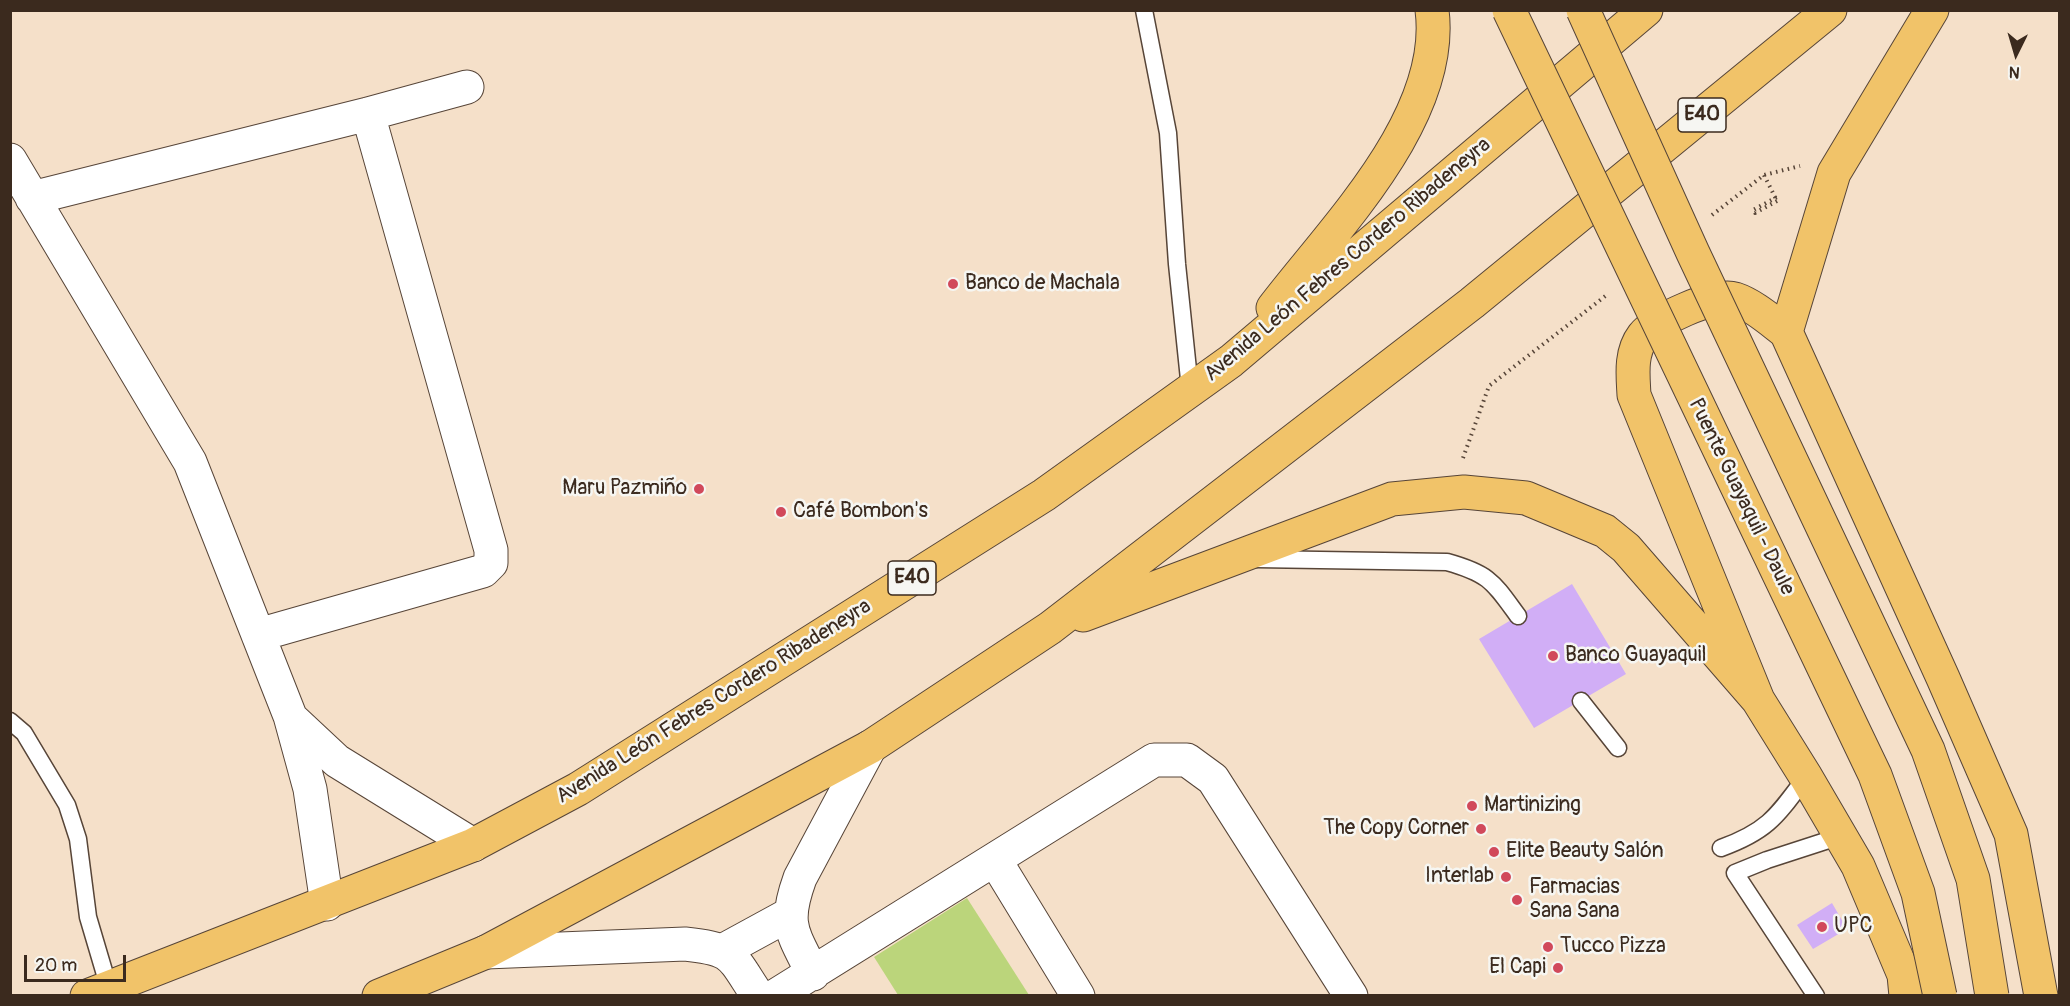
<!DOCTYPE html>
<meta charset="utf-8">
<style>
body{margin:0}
#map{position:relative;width:2070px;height:1006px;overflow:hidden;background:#f5e0c9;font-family:Pangolin,sans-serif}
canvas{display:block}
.frame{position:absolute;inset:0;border:12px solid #3b2a1e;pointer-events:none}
.north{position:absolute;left:1986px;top:24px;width:60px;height:60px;-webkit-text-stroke:4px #f6f6f2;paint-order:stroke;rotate:185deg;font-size:16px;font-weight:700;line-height:24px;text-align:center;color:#3b2a1e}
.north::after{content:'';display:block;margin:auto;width:21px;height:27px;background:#3b2a1e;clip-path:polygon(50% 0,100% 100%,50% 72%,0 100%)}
.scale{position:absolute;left:24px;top:955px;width:102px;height:27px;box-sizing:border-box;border:3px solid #3b2a1e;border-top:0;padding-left:8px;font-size:18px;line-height:21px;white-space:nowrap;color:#3b2a1e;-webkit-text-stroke:4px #f6f6f2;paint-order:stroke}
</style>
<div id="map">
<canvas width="2070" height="1006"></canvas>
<div class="frame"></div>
<div class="north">N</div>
<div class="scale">20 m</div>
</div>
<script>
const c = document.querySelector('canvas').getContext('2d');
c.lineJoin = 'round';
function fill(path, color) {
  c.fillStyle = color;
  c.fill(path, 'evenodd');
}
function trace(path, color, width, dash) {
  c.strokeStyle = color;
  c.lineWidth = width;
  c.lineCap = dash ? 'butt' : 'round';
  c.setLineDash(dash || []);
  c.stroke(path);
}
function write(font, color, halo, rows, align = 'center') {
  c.font = font + ' Pangolin,sans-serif';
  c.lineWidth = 5;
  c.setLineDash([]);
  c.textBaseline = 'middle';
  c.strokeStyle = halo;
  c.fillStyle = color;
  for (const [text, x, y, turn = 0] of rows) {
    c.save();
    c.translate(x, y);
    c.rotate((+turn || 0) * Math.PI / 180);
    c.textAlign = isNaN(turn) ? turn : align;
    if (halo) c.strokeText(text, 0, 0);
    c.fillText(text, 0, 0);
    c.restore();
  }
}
const green = new Path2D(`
 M967 898 1029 995H898L874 957Z`);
const building = new Path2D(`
 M1572 584 1626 674 1534 728 1479 639Z
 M1832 903 1847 929 1813 949 1797 925Z`);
const path = new Path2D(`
 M1764 175 1777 201
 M1712 215 1764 175 1800 166
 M1463 458 1489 386 1608 294`);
const lane = new Path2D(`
 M1144 10 1168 133 1177 264 1190 389
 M1256 559 1447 562C1490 574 1493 582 1518 616
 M1581 701 1618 748
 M10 721 24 733 67 805 78 839 88 917 109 988
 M1721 848C1768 831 1777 816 1806 777
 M1816 996 1735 873 1767 860 1841 836`);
const street = new Path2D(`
 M10 160 190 462 290 716 310 789 327 904
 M32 198 368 114 467 87
 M258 635 483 571 491 563V550L368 114
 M291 718 337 761 473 845
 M995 860 1078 996
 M724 950 790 914
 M486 952 685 944C735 949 731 956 758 996
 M813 974C792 931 783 925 800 878L870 747
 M775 996 1154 760H1187L1213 779 1351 996`);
const highway = new Path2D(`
 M1273 308C1333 229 1446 118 1432 10
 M1786 332 1834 173 1932 10
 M1083 615 1392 499 1464 492 1526 498 1605 531 1626 548 1758 700 1806 777 1858 866 1904 975 1906 996
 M1758 700 1634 395C1633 376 1630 353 1643 336 1655 320 1714 293 1735 299 1753 305 1770 320 1786 332L1943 678 2011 834 2041 996
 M87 996 473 845 578 789 1044 495 1231 361 1646 10
 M379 996 486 952 870 747 1050 628 1472 303 1830 10`);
const pathBridge = new Path2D(`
 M1777 201 1755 213 1753 210 1779 196`);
const primaryBridge = new Path2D(`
 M1509 10 1875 775 1918 893 1940 996
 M1583 10 1693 253 1928 750 1973 879 1992 996`);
const markers = [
 [953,284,6,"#d1495b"],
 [699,489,6,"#d1495b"],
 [781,512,6,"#d1495b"],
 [1553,656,6,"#d1495b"],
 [1472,806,6,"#d1495b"],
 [1481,829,6,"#d1495b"],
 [1494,852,6,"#d1495b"],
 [1506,877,6,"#d1495b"],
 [1517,900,6,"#d1495b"],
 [1822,927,6,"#d1495b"],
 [1548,947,6,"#d1495b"],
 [1558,968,6,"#d1495b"]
];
const shields = [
 [1702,115,48],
 [912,578,48]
];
const shieldNames = [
 ["E40",1702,115],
 ["E40",912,578]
];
const streetNames = [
 ["Avenida León Febres Cordero Ribadeneyra",1348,260,-40],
 ["Puente Guayaquil - Daule",1741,497,64],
 ["Avenida León Febres Cordero Ribadeneyra",714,702,-32]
];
const poiNames = [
 ["Banco de Machala",965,284],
 ["Maru Pazmiño",687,489,"right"],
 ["Café Bombon's",793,512],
 ["Banco Guayaquil",1565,656],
 ["Martinizing",1484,806],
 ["The Copy Corner",1469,829,"right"],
 ["Elite Beauty Salón",1506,852],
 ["Interlab",1494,877,"right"],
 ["Farmacias",1529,888],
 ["Sana Sana",1529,912],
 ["UPC",1834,927],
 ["Tucco Pizza",1560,947],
 ["El Capi",1546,968,"right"]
];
fill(green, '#bbd57b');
fill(building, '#d1aef6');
trace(lane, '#574538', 19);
trace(street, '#574538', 35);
trace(highway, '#574538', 35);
trace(path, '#574538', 4, [1.5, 4.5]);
trace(lane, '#fff', 16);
trace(street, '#fff', 33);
trace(highway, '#f1c369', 33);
trace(primaryBridge, '#574538', 35, []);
trace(pathBridge, '#574538', 4, [1.5, 4.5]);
trace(primaryBridge, '#f1c369', 33);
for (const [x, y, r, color] of markers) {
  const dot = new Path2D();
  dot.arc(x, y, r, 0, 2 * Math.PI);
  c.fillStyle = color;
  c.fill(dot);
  trace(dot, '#f6f6f2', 2);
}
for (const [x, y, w] of shields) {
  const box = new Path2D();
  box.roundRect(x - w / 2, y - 17, w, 34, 4.5);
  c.fillStyle = '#f6f6f2';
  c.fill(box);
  trace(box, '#3b2a1e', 1.5);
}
write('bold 20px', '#3b2a1e', null, shieldNames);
write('21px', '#3b2a1e', '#f6f6f2', streetNames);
write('21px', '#3b2a1e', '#f6f6f2', poiNames, 'left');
</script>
